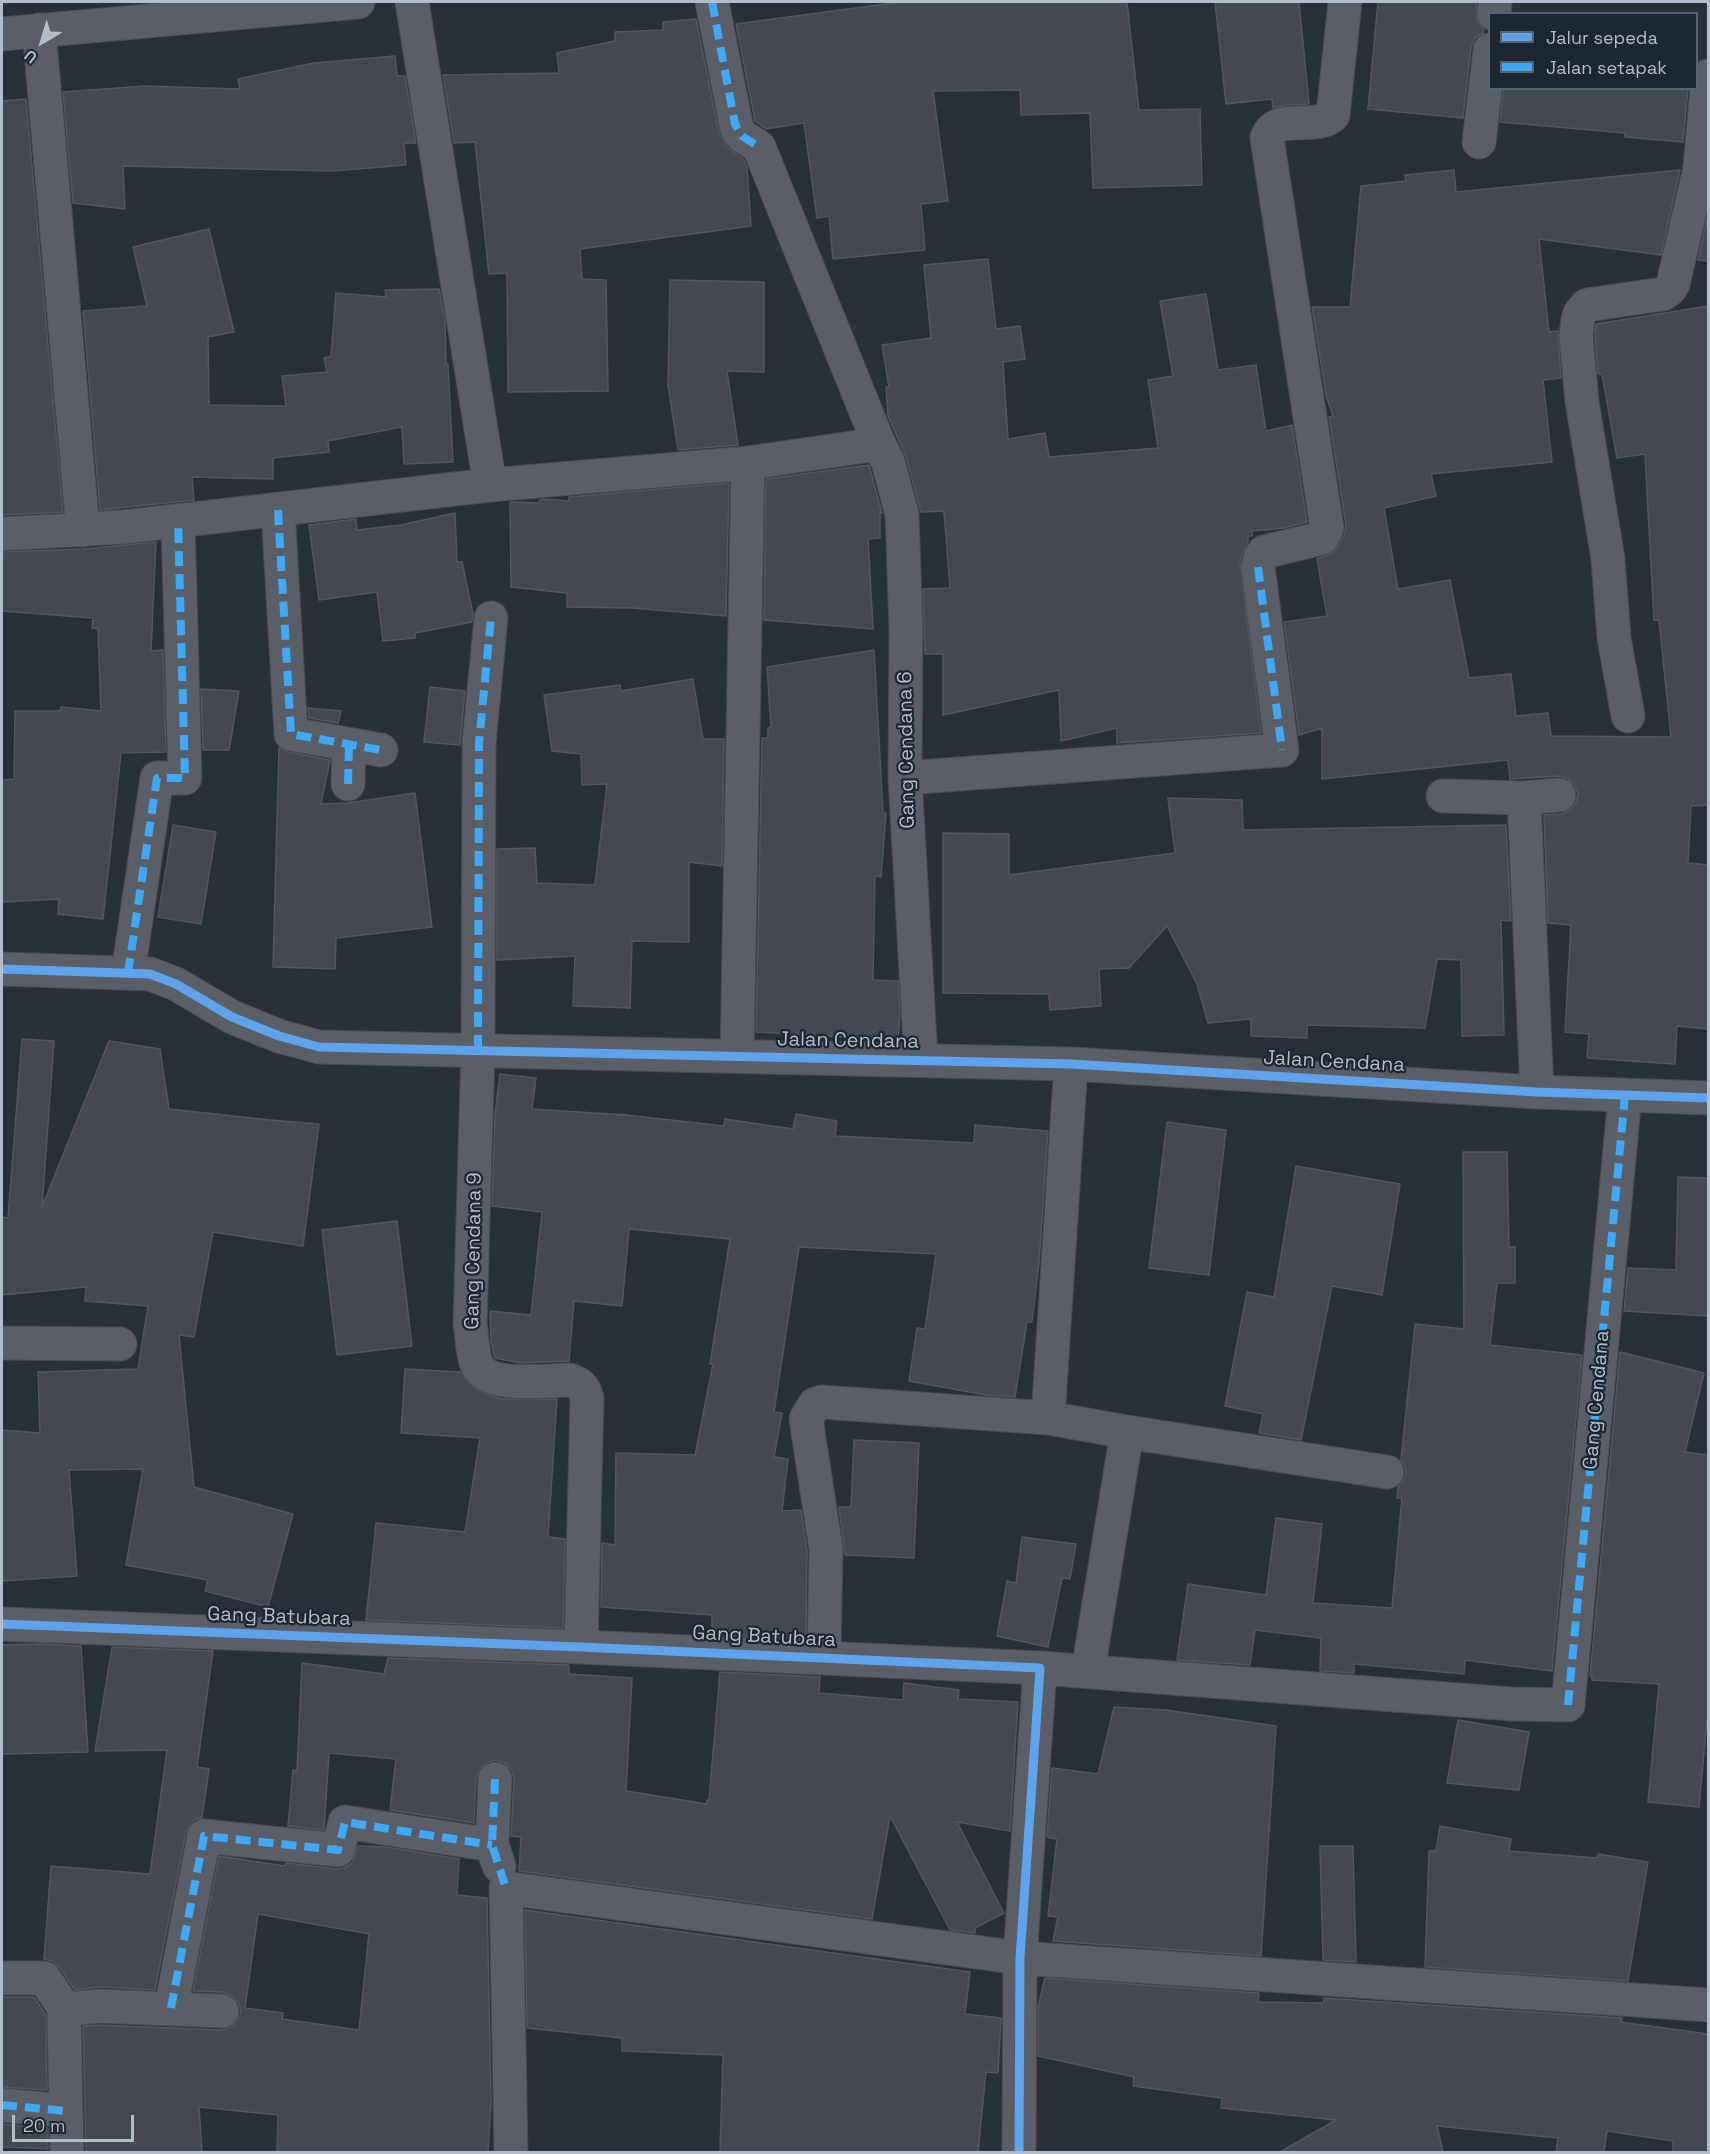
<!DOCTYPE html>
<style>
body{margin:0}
#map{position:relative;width:1710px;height:2154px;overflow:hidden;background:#2a3038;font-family:"Space Grotesk",sans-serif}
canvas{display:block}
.frame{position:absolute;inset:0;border:3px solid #b4bcc9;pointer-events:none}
.legend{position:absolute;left:1488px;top:12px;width:210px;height:78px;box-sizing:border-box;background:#1d2633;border:2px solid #59626f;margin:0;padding:8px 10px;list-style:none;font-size:18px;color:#b4bcc9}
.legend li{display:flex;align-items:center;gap:12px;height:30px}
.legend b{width:30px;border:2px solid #59626f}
.north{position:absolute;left:12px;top:12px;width:60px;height:60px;-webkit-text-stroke:4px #1d2633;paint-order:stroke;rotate:218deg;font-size:16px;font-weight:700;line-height:24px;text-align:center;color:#b4bcc9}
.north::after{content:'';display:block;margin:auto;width:21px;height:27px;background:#b4bcc9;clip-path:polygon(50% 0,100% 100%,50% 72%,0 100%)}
.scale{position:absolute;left:12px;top:2115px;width:122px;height:27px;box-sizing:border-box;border:3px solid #b4bcc9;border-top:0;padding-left:8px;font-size:18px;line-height:21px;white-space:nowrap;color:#b4bcc9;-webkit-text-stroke:4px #1d2633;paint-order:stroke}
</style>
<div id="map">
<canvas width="1710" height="2154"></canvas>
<div class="frame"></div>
<ul class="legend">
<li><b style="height:8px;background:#60a3ed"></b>Jalur sepeda</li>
<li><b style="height:8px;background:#3fa9f5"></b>Jalan setapak</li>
</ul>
<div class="north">U</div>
<div class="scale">20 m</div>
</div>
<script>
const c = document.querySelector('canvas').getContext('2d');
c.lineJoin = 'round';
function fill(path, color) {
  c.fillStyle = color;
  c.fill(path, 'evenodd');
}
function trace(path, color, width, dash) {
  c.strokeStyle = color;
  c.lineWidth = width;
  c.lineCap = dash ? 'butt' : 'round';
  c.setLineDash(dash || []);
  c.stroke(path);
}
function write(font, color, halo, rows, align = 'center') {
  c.font = font + ' "Space Grotesk",sans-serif';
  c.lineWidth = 4.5;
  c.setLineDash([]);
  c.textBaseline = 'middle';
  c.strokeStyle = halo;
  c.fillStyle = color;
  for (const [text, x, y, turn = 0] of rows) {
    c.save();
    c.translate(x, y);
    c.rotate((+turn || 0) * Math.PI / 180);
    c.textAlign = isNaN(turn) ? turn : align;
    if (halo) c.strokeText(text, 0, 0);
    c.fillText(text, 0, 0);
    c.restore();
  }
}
const building = new Path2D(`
 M900 2H1127L1139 110 1200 109 1202 185 1093 188 1090 113 1021 115 1020 90 933 91 948 201 921 204 925 250 833 259 829 216 817 218 804 123 766 129 755 121 736 24Z
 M1215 2H1299L1309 104 1286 105 1273 108 1272 99 1226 104Z
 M1378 2H1476L1477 21 1484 30 1483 33 1475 38 1471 48 1463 118 1368 109Z
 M696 19 719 133 727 147 744 160 747 167 751 226 580 249 582 279 606 280 608 391 508 392 507 273 489 274 475 142 454 143 443 75 559 73 557 53 615 41V32L663 30V22Z
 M395 56 397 76H405L416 143H404L406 165 332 171 123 166 125 209 73 203 63 92 145 86 240 89 238 79 314 63Z
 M1504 88H1688L1683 142 1625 137V133L1500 122Z
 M26 99 63 512 2 515V101Z
 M1454 170 1456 192 1680 170 1661 255 1539 239 1549 332 1558 331 1561 378 1543 380 1552 462 1431 474 1436 496 1384 508 1398 589 1450 580 1469 678 1511 674 1516 716 1548 713 1551 736 1671 737 1659 620H1654L1645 454 1617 458 1602 374H1598L1595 335 1596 324 1708 306V805L1691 806 1688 863 1708 865V1029L1677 1026 1675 1064 1587 1058 1589 1034 1565 1032 1571 925 1548 923 1544 815 1561 814 1570 810 1576 802 1578 794 1574 784 1567 778 1558 776 1510 779 1508 760 1322 779V728L1299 735 1284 622 1327 616 1317 559 1334 552 1344 536 1346 526 1329 417 1333 416 1326 395 1312 307H1350L1361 186 1406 181 1405 175Z
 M1708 214V261L1698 260Z
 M209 229 234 332 208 337 209 405 286 406 282 376 327 372 324 358 331 356 336 293 386 297 385 290 439 289 445 321 446 364H448L453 462 404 464 402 427 328 441 329 452 273 458V479L192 477 194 500 100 510 83 311 147 306 133 247Z
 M988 259 996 329 1020 326 1025 359 1003 362 1008 439 1045 433 1049 457 1158 448 1148 380 1173 376 1160 301 1206 294 1218 370 1256 365 1266 431 1292 425 1307 522 1284 528 1252 531V536H1248V542L1242 554 1240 563 1261 733 1117 743V728L1061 741 1059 690 943 715V654H925L923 589 950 588 944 511 921 512 906 457 888 416 886 387H889L882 345 931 338 924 265Z
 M670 280 764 282V372L727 371 738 445 678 450 668 385Z
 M869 465 882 513H880V538L868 539 873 629 764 620 766 479Z
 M729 483 726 616 633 608 567 607V593L511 587 510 502 539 503 540 500 542 499 569 501V497Z
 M455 513 457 562H462L473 614 472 622 415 633V638L383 641 377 592 319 600 309 525 356 519 357 530 401 525Z
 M156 542 151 651 163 650 166 752 121 753 103 919 58 914 59 899 2 902V780L14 779 15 711H60L61 707 101 711 98 629 92 628 93 618 2 611V552L84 549Z
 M874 650 883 813H886L881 877 875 876 873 980 898 981 900 1012 898 1040 756 1032 762 738H768V728L771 727 767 667Z
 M693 679 703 739H724L722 866 689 862V942L632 941 630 1008 573 1006 575 956 497 960V849L535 848 537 883 595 885 607 784 582 785 581 754 552 751 544 695 620 685 621 691Z
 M430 687 465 691 460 745 424 742Z
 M201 689 239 691 229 750H203Z
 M308 708 341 711 338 723 309 718Z
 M279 748 288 752 330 760 321 804 348 803 415 793 432 927 336 938 335 969 273 967Z
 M1168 798 1242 800 1243 830 1506 825 1511 921 1501 920 1504 1035 1462 1036 1461 960 1437 959 1425 1028 1307 1025V1038L1251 1036V1019L1208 1023 1197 984 1167 926 1129 968 1099 969 1101 1006 1050 1010 1049 994 943 993V833L1009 834V875L1175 853Z
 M173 825 216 832 201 924 158 917Z
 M22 1039 54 1041 42 1207 109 1041 160 1049 169 1109 270 1120 319 1124 303 1246 213 1232 194 1337 179 1335 194 1487 293 1514 268 1607 205 1591 208 1580 126 1565 143 1469 69 1470 77 1576 2 1581V1430L40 1433 38 1372 138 1369 148 1306 85 1301 86 1287 2 1295V1217L8 1218Z
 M500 1074 536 1078 532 1109 626 1115 724 1126 725 1119 793 1129 796 1114 837 1121 835 1136 974 1143 975 1125 1048 1131 1039 1262 1032 1322H1027L1015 1397 986 1395 909 1381 917 1328 925 1329 936 1254 799 1247 774 1412 782 1413 774 1457 788 1459 782 1511 801 1510 807 1550 806 1639 712 1634V1615L601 1607 602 1543 615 1545 616 1453 695 1455 713 1364H710L730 1239 629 1229 622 1306 574 1301 569 1361 520 1363 495 1358 491 1342 490 1311 531 1315 542 1212 492 1206 495 1114Z
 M1167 1122 1226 1130 1209 1275 1149 1268Z
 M1463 1152H1507L1509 1247H1515V1283H1497L1490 1345 1582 1355 1552 1671 1465 1660 1464 1674 1354 1664V1673L1320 1671 1321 1638 1255 1630 1250 1665 1177 1660 1188 1584 1266 1595 1276 1518 1322 1524 1313 1603 1392 1608 1402 1498H1397L1398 1487 1402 1483 1406 1474 1405 1466 1401 1460 1415 1324 1464 1329Z
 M1296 1166 1400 1184 1382 1295 1332 1286 1301 1440 1259 1433 1263 1414 1225 1406 1247 1292 1274 1297Z
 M1678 1177 1708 1178V1316L1624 1311 1628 1268 1676 1270Z
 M397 1221 412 1346 337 1355 322 1230Z
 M1620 1352 1704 1373 1685 1452 1708 1455V1709L1699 1807 1648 1802 1659 1684 1592 1680V1676H1590Z
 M405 1369 460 1372 475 1389 501 1399H557L548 1537 565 1539 563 1628 366 1620 376 1523 465 1532 480 1438 401 1433Z
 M854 1440 919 1443 914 1558 845 1555 839 1507H851Z
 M1022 1537 1076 1544 1070 1579 1062 1578 1048 1647 997 1636 1007 1581 1016 1583Z
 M41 1644 81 1646 88 1752 2 1754V1645Z
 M112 1647 213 1651 197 1767 209 1769 202 1818 196 1819 190 1824 186 1832 155 1990 100 1987 75 1990 59 1967 52 1961 44 1959 51 1866 150 1874 167 1750 95 1751Z
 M388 1658 569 1665V1674L632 1678 626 1791 707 1804V1800H709L720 1672 820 1677 819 1693 903 1700 904 1683 959 1690 958 1699 1018 1702 1010 1831 957 1822 1004 1913 975 1928V1933L950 1930 890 1816 872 1919 519 1871 521 1837 511 1836 514 1779 512 1771 506 1764 496 1760 487 1762 479 1769 476 1778 474 1823 390 1810 396 1759 329 1753 324 1830 288 1826 293 1770 297 1771 302 1663 384 1674Z
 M1114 1707 1166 1710 1276 1726 1261 1956 1053 1941 1058 1917 1048 1916 1057 1839 1047 1837 1052 1768 1098 1774Z
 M1458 1720 1529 1732 1519 1790 1447 1783Z
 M1440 1826 1511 1839 1509 1851 1597 1858 1598 1854 1648 1862 1628 1981 1425 1967 1429 1851H1436Z
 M358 1846 386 1847 459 1859 457 1895 487 1898 491 2100 488 2152H277L278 2115 199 2107 202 2152H86L83 2026 100 2025 221 2030 231 2027 238 2020 241 2012 239 2003 232 1996 223 1992 193 1991 219 1856 285 1866 286 1863 337 1869 344 1868 352 1863ZM258 1914 369 1934 359 2030 282 2019 283 2013 245 2008Z
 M1320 1846H1353L1356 1962 1323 1960Z
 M525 1910 970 1972 965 2014 1001 2018 998 2073 986 2072 978 2152H720L723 2055 622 2051V2038L527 2028Z
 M1045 1978 1259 1993 1258 2002 1324 2003V1998L1622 2018 1621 2022 1708 2034V2152H1673V2141L1607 2131 1604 2152H1556L1558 2138 1437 2126 1443 2152H1280L1336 2120 1221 2108 1222 2098 1133 2086 1134 2077 1038 2056V2007Z
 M2 1997H34L46 2015 47 2090 2 2087Z
 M2 2124 48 2128V2149L2 2147Z`);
const minor = new Path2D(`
 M412 2 490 485
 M712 2 737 129 742 136 759 147 879 444 888 462 902 514 906 630 905 778 921 1060
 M1494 14 1495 2
 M39 30 83 530
 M2 34 358 2
 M1479 142 1490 50
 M278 510 291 734 381 750
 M2 534 123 527 490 485 748 463 879 444
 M491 618 479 743 478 1050 470 1323C472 1336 472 1353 477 1365 488 1389 547 1380 569 1380 580 1383 584 1387 587 1398L581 1647
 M1628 716 1614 638 1608 559 1582 402 1576 335 1578 319 1580 313 1587 305 1663 294 1670 289 1673 284 1700 168 1708 76
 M905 778 1282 750 1258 567 1260 558 1264 552 1322 538 1327 528 1267 138C1276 111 1317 132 1333 115L1345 2
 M348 784 349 745
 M1443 796 1524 798
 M2 969 150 974 176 984 232 1017 279 1036 319 1047 1071 1064 1537 1092 1708 1098
 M128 973 157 778H185L178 521
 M737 1056 748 463
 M1537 1092 1524 798 1559 795
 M2 1343 120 1344
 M1048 1418 1071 1064
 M2 1624 581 1647 1040 1668 1020 1958 1019 2152
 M824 1658 826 1549 806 1419 815 1404 822 1402 1048 1418 1127 1432
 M1040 1668 1512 1704 1568 1705 1625 1095
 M1088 1671 1127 1432 1387 1472
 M495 1779 492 1845 499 1866
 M2 1978H44L67 2012
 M171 2008 204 1836 338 1850 345 1822 492 1845
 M2 2105 66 2111
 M67 2152 64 2018 67 2012 78 2008 99 2006 222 2011
 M511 2152 506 1888 1020 1958 1708 2005`);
const quiet = new Path2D(`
 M712 2 735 124 742 136 759 147
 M278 510 291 734 381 750
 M1258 567 1282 750
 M348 784 349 745
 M128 973 157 778H185L178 521
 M478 1050 479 743 491 618
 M1568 1705 1625 1095
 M495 1779 492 1845 506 1888
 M171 2008 204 1836 338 1850 345 1822 492 1845
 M2 2105 66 2111`);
const cycleway = new Path2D(`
 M2 969 150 974 176 984 232 1017 279 1036 319 1047 1071 1064 1537 1092 1708 1098
 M2 1624 581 1647 1040 1668 1020 1958 1019 2152`);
const streetNames = [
 ["Gang Cendana 6",907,750,-91],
 ["Jalan Cendana",848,1041,1],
 ["Jalan Cendana",1334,1062,3],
 ["Gang Cendana 9",474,1251,-89],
 ["Gang Cendana",1597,1400,-85],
 ["Gang Batubara",279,1617,2],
 ["Gang Batubara",764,1637,3]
];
fill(building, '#444950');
trace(building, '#52575f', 1.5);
trace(minor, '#484c53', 35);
trace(minor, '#5a5e66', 33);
trace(quiet, '#3fa9f5', 8, [15, 8]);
trace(cycleway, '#60a3ed', 9);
write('20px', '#b4bcc9', '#1d2633', streetNames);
</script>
